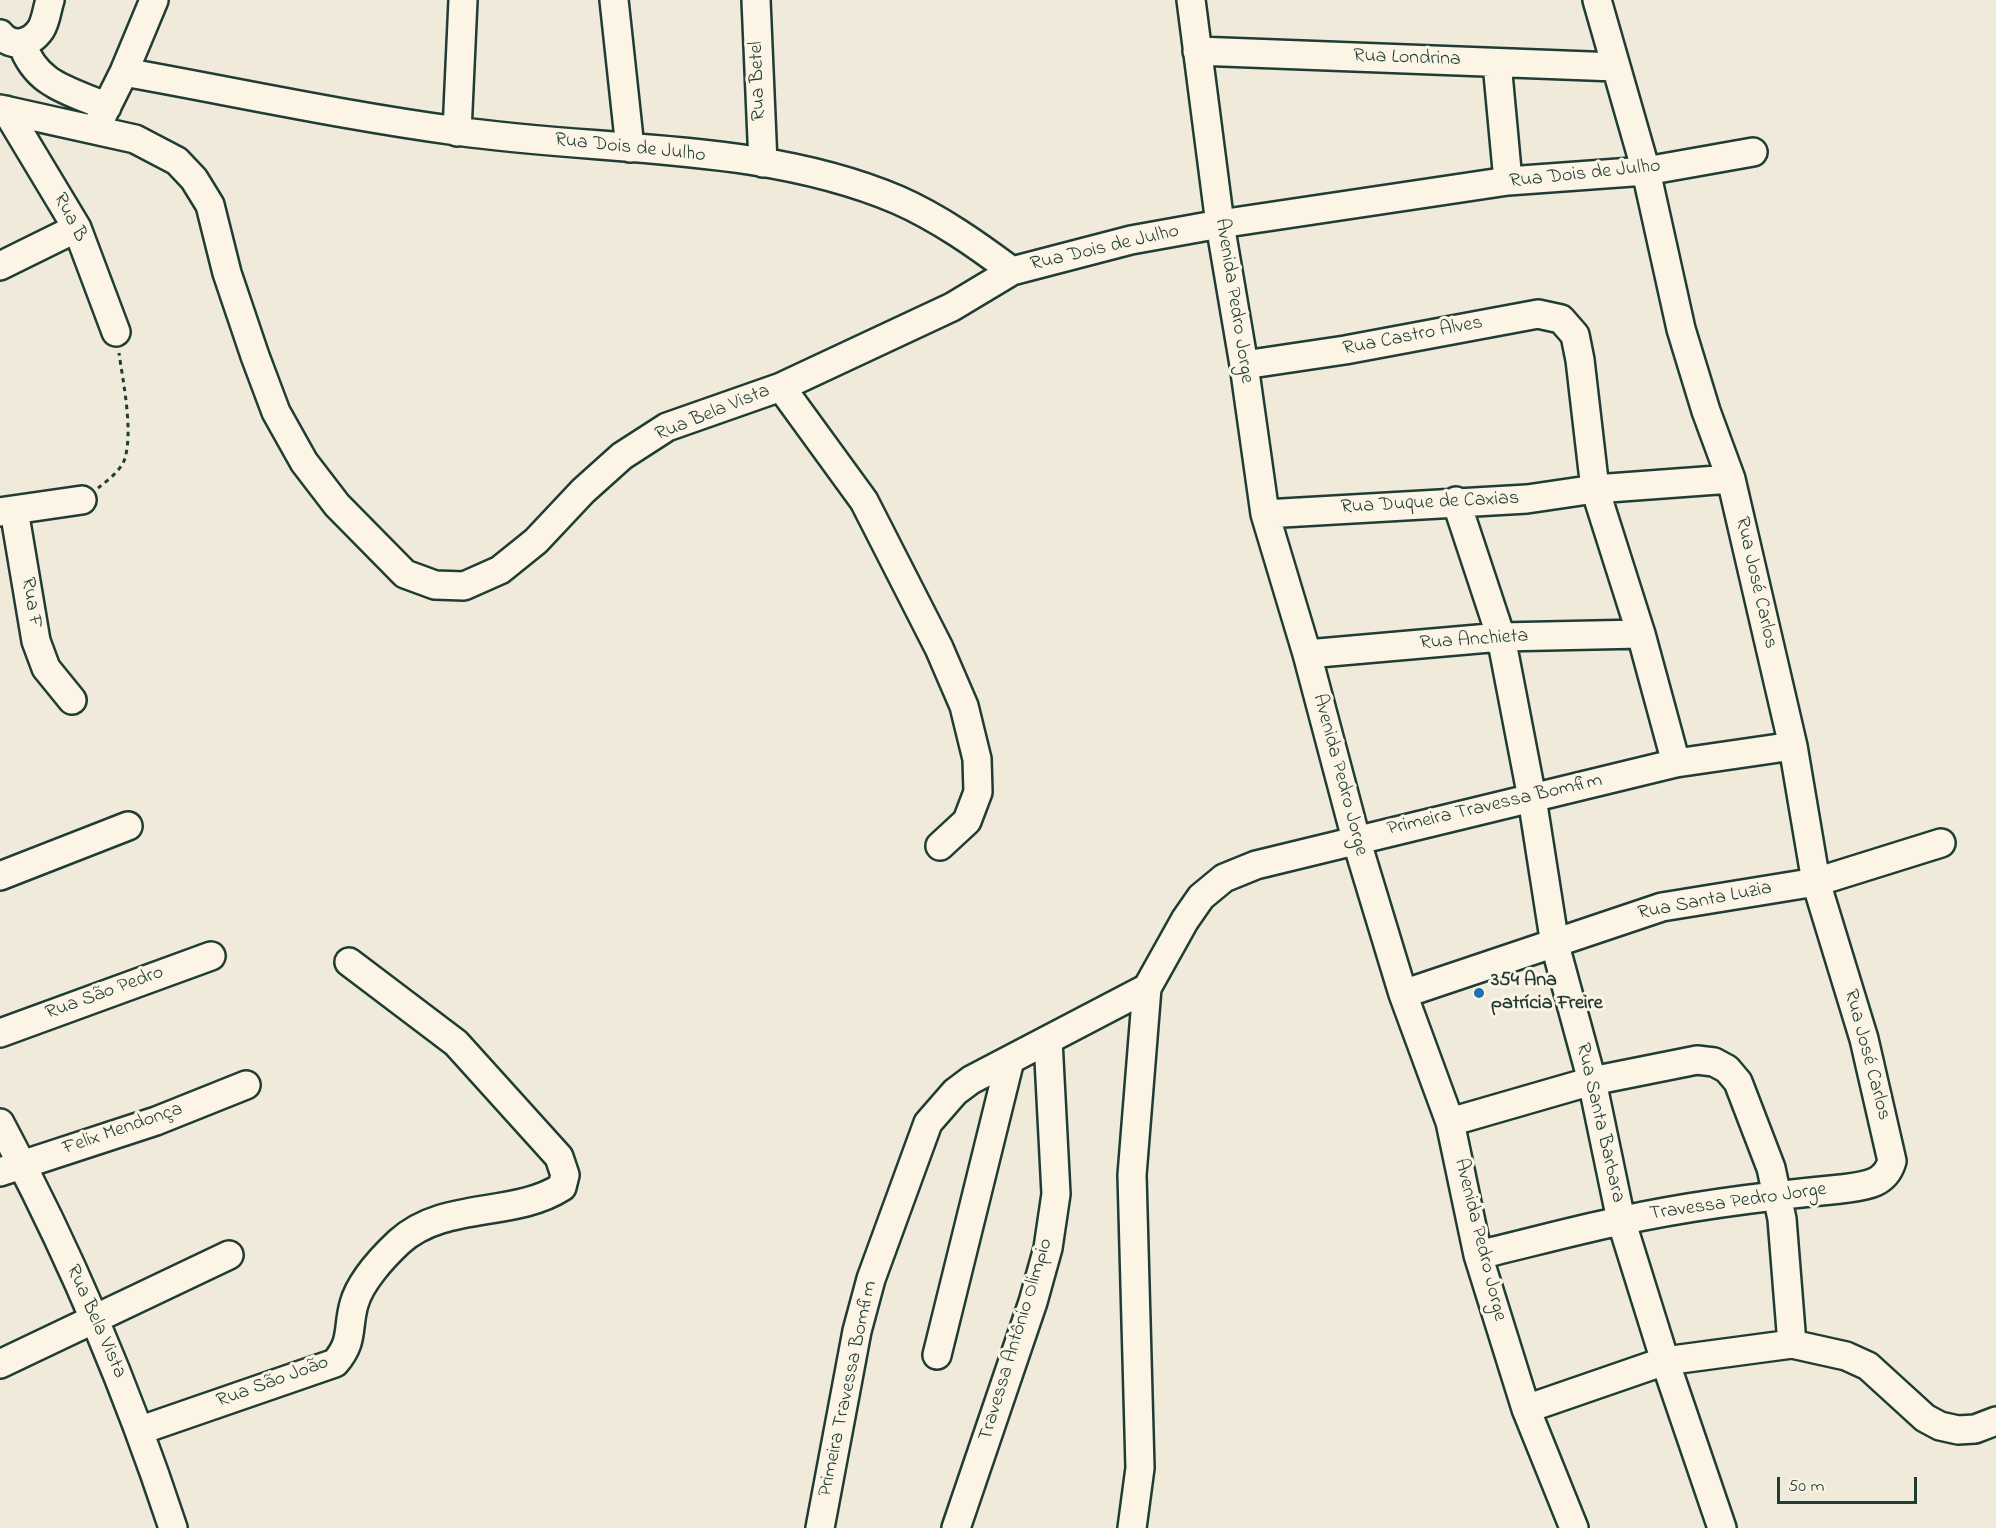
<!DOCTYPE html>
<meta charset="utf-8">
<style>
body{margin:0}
#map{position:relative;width:1996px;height:1528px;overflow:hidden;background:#efeada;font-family:"Indie Flower",sans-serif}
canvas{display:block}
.scale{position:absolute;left:1777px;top:1477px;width:140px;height:27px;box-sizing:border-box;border:3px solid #1f3d34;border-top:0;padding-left:8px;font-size:18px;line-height:21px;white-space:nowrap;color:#1f3d34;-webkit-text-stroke:4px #fcf5e5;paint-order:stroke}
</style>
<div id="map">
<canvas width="1996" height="1528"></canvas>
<div class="scale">50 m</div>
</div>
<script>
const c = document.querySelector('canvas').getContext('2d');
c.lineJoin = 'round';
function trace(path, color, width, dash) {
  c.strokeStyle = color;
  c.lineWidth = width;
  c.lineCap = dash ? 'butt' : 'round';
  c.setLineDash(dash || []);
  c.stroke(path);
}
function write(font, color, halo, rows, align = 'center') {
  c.font = font + ' "Indie Flower",sans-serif';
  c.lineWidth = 6;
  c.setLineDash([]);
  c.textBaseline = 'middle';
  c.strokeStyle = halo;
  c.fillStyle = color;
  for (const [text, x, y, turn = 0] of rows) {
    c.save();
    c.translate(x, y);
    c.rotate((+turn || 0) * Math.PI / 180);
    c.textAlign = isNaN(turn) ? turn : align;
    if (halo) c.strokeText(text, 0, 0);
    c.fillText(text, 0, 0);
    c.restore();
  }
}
const path = new Path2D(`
 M98 488C107 481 119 472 124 461 134 433 123 382 119 353`);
const minor = new Path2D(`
 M614 0 630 148
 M756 0 763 163
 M1191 0 1220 224 1244 365 1265 514 1307 654 1356 839 1403 994 1450 1122 1478 1255 1526 1409 1574 1528
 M0 34C12 49 31 44 41 29 46 21 47 9 50 0
 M22 44C37 86 69 90 107 107
 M1197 51 1616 67
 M1497 63 1508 181
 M124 72C235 92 346 116 457 131 601 152 762 142 898 200 939 218 977 245 1012 271
 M0 109 135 139 177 161 194 179 210 205 227 273 255 356 276 412 304 462 337 505 405 574 435 585 464 586 500 570 536 541 583 491 622 456 667 427 781 387 952 307 1012 271 1131 240 1220 224 1508 181 1646 171 1753 152
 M6 110 77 228 116 332
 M95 130 124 72 154 0
 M457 132 463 0
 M0 266 77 228
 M1244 365 1345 350 1538 314 1561 319 1575 335 1580 360 1595 489 1641 634 1676 763
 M781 387 864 501 939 648 964 706 977 759 978 792 967 821 940 846
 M1456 501 1501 637 1532 798 1555 945 1592 1081 1621 1220 1665 1361 1722 1528
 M14 510 36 641 46 668 72 700
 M0 512 82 500
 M1265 514 1527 499 1595 489 1731 479
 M1307 654 1501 637 1641 634
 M0 876 128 826
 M1403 994 1662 907 1816 882 1941 843
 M0 1033 211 956
 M1450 1122 1592 1081 1697 1060 1714 1062 1727 1069 1738 1082 1771 1168 1782 1219 1792 1344
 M0 1123C70 1253 127 1388 173 1528
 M0 1172 156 1121 246 1085
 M1478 1255C1525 1244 1572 1231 1620 1221 1692 1205 1767 1196 1841 1189 1862 1186 1885 1186 1892 1161L1864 1039 1816 882 1793 746 1731 479 1706 411 1681 329 1646 171 1597 0
 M937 1355 1010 1060
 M0 1364 229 1255
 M1526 1409 1665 1361 1792 1344 1846 1356 1868 1366 1925 1418 1940 1426 1958 1430 1975 1429 1996 1421
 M141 1430 335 1363C354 1341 347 1329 354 1304 360 1282 383 1257 399 1242 444 1201 514 1218 562 1187L565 1175 559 1157 456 1043 349 962
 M820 1528 857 1331 871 1279 928 1123 955 1092 971 1080 1147 988 1185 920 1201 897 1224 878 1256 865 1676 763 1793 746
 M956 1528 1033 1302 1048 1248 1056 1194 1048 1040
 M1132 1528 1140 1468 1132 1175 1147 988`);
const markers = [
 [1479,993,6,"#1f6fb2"]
];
const streetNames = [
 ["Rua Londrina",1407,59,2],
 ["Rua Betel",759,81,-92],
 ["Rua Dois de Julho",630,149,6],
 ["Rua Dois de Julho",1585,175,-6],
 ["Rua B",69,218,63],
 ["Rua Dois de Julho",1105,249,-13],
 ["Avenida Pedro Jorge",1233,301,81],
 ["Rua Castro Alves",1413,337,-11],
 ["Rua Bela Vista",713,414,-22],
 ["Rua Duque de Caxias",1430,504,-3],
 ["Rua José Carlos",1755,583,77],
 ["Rua F",30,603,81],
 ["Rua Anchieta",1474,641,-4],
 ["Avenida Pedro Jorge",1339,775,75],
 ["Primeira Travessa Bomfim",1495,806,-13],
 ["Rua Santa Luzia",1705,902,-11],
 ["Rua São Pedro",105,994,-20],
 ["Rua José Carlos",1866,1055,75],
 ["Rua Santa Barbara",1599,1123,77],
 ["Felix Mendonça",123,1130,-19],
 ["Travessa Pedro Jorge",1738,1203,-8],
 ["Avenida Pedro Jorge",1479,1240,76],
 ["Rua Bela Vista",95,1322,66],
 ["Travessa Antônio Olimpio",1017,1340,-73],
 ["Rua São João",273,1383,-20],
 ["Primeira Travessa Bomfim",849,1389,-78]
];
const poiNames = [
 ["354 Ana",1491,982],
 ["patrícia Freire",1491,1005]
];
trace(minor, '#1f3d34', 32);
trace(path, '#1f3d34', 3, [4.5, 4.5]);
trace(minor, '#fcf5e5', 27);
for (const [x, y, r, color] of markers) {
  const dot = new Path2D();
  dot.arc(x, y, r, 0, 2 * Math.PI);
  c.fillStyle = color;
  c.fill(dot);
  trace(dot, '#fcf5e5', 2);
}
write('20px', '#1f3d34', '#fcf5e5', streetNames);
write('bold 20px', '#1f3d34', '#fcf5e5', poiNames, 'left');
</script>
